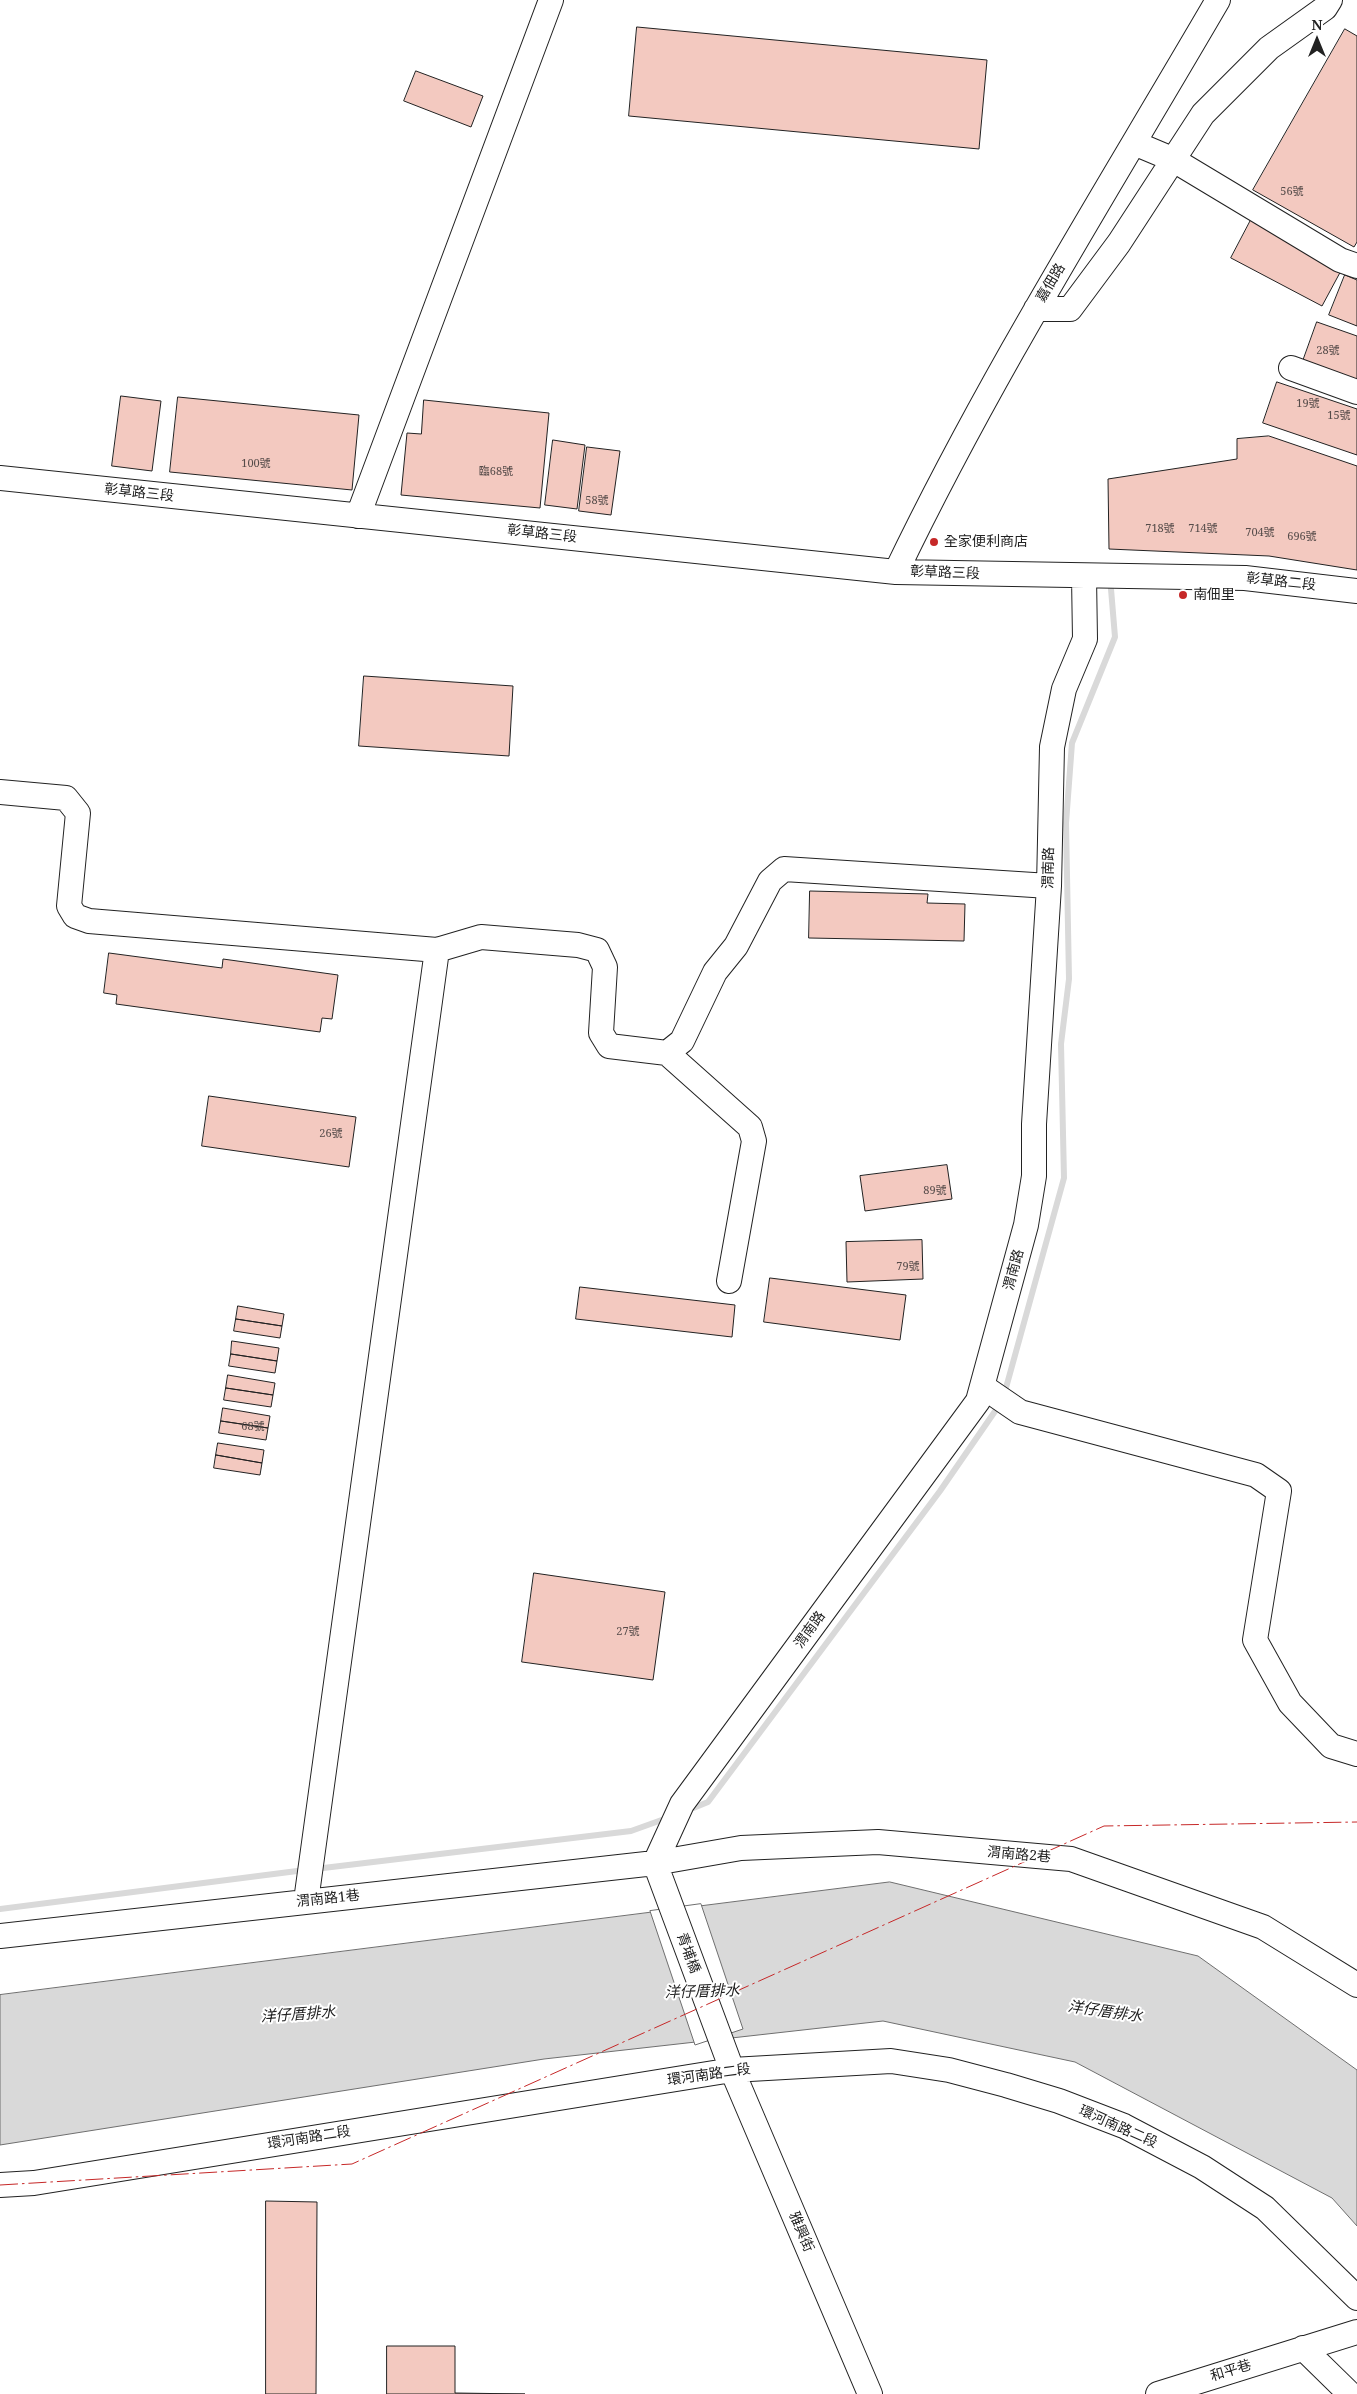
<!DOCTYPE html>
<meta charset="utf-8">
<style>
body{margin:0}
#map{position:relative;width:1357px;height:2394px;overflow:hidden;background:#fff;font-family:"Noto Serif",serif}
canvas{display:block}
.north{position:absolute;left:1292px;top:15px;width:50px;height:50px;-webkit-text-stroke:4px #fff;paint-order:stroke;rotate:0deg;font-size:14px;font-weight:700;line-height:20px;text-align:center;color:#222}
.north::after{content:'';display:block;margin:auto;width:18px;height:22px;background:#222;clip-path:polygon(50% 0,100% 100%,50% 72%,0 100%)}
</style>
<div id="map">
<canvas width="1357" height="2394"></canvas>
<div class="north">N</div>
</div>
<script>
const c = document.querySelector('canvas').getContext('2d');
c.lineJoin = 'round';
function fill(path, color) {
  c.fillStyle = color;
  c.fill(path, 'evenodd');
}
function trace(path, color, width, dash) {
  c.strokeStyle = color;
  c.lineWidth = width;
  c.lineCap = dash ? 'butt' : 'round';
  c.setLineDash(dash || []);
  c.stroke(path);
}
function write(font, color, halo, rows, align = 'center') {
  c.font = font + ' "Noto Serif","Noto Sans TC",serif';
  c.lineWidth = 4;
  c.setLineDash([]);
  c.textBaseline = 'middle';
  c.strokeStyle = halo;
  c.fillStyle = color;
  for (const [text, x, y, turn = 0] of rows) {
    c.save();
    c.translate(x, y);
    c.rotate((+turn || 0) * Math.PI / 180);
    c.textAlign = isNaN(turn) ? turn : align;
    if (halo) c.strokeText(text, 0, 0);
    c.fillText(text, 0, 0);
    c.restore();
  }
}
const water = new Path2D(`
 M890 1882 1198 1956 1357 2070V2226L1332 2198 1075 2062 883 2021 544 2059 0 2145V1995Z`);
const pier = new Path2D(`
 M701 1904 743 2029 695 2045 650 1911Z`);
const stream = new Path2D(`
 M1004 1395 1064 1178 1061 1044 1069 979 1066 823 1072 743 1115 637 1111 589
 M686 1811 708 1802 940 1491 1000 1404
 M315 1869 631 1831 670 1817
 M0 1909 305 1870`);
const building = new Path2D(`
 M637 27 987 60 979 149 629 116Z
 M1345 29 1357 36V242L1354 247 1253 190Z
 M416 71 483 96 471 127 404 101Z
 M1252 218 1343 267 1322 306 1231 258Z
 M1345 275 1357 280V326L1329 315Z
 M1317 322 1357 336V380L1303 361Z
 M1277 382 1357 409V455L1263 423Z
 M121 396 161 401 152 471 112 466Z
 M178 397 359 415 352 490 170 472Z
 M424 400 549 413 540 508 401 495 407 433 421 434Z
 M1269 436 1357 466V570L1269 556 1109 549 1108 479 1237 459V439Z
 M553 440 585 445 577 509 545 505Z
 M587 447 620 451 611 515 579 511Z
 M364 676 513 686 509 756 359 746Z
 M810 891 928 894 927 903 965 904 964 941 809 938Z
 M109 953 222 968 223 959 338 975 332 1019 322 1018 320 1032 116 1004 117 995 104 993Z
 M209 1096 356 1117 349 1167 202 1146Z
 M947 1165 952 1199 865 1211 860 1176Z
 M922 1240 923 1279 847 1282 846 1242Z
 M770 1278 906 1295 900 1340 764 1322Z
 M580 1287 735 1305 732 1337 576 1319Z
 M238 1306 284 1314 282 1326 236 1319Z
 M236 1319 282 1326 280 1338 234 1331Z
 M232 1341 279 1348 277 1361 231 1354Z
 M231 1354 277 1361 275 1373 229 1366Z
 M228 1375 275 1383 273 1395 226 1388Z
 M226 1388 273 1395 271 1407 224 1400Z
 M223 1408 270 1416 268 1428 221 1421Z
 M221 1421 268 1428 266 1440 219 1433Z
 M218 1443 264 1450 262 1463 216 1455Z
 M216 1455 262 1463 260 1475 214 1468Z
 M534 1573 665 1592 653 1680 522 1662Z
 M266 2201 317 2202 316 2394H266Z
 M387 2346H455V2393L525 2394H387Z`);
const minor = new Path2D(`
 M1134 143 1172 159 1340 260 1357 266
 M1036 309H1070L1119 243 1203 114 1269 48 1325 8 1330 0
 M1291 368 1357 392
 M0 478 896 572 1245 578 1357 591
 M358 516 551 0
 M896 572C991 374 1108 189 1218 0
 M0 792 66 798 78 813 69 906 75 916 89 921 437 950 481 937 578 945 597 950 605 967 601 1033 609 1046 667 1053 682 1041 715 972 736 946 770 881 784 869 1049 886
 M667 1053 750 1127 754 1141 729 1281
 M982 1386 1020 1412 1256 1475 1279 1491 1255 1640 1290 1703 1331 1746 1357 1754
 M655 1863 682 1804 978 1401 1026 1225 1034 1176V1124L1049 886 1052 747 1064 689 1085 639 1084 577
 M655 1863 732 2070 870 2394
 M306 1901 437 950
 M0 1936 655 1863 741 1848 878 1842 1071 1859 1263 1927 1357 1985
 M0 2185 34 2183 732 2070 891 2061 949 2070 1006 2085 1059 2101 1124 2126 1202 2167 1265 2208 1357 2298
 M1303 2348 1350 2394
 M1158 2394 1357 2332`);
const power = new Path2D(`
 M0 2185 352 2164 1104 1826 1357 1822`);
const markers = [
 [934,542,5,"#c62828"],
 [1183,595,5,"#c62828"]
];
const numberNames = [
 ["56號",1292,192],
 ["28號",1328,351],
 ["19號",1308,404],
 ["15號",1339,416],
 ["100號",256,464],
 ["臨68號",496,472],
 ["58號",597,501],
 ["718號",1160,529],
 ["714號",1203,529],
 ["704號",1260,533],
 ["696號",1302,537],
 ["26號",331,1134],
 ["89號",935,1191],
 ["79號",908,1267],
 ["68號",253,1427],
 ["27號",628,1632]
];
const streetNames = [
 ["嘉佃路",1051,283,-59],
 ["彰草路三段",139,493,6],
 ["彰草路三段",542,534,6],
 ["彰草路三段",945,573,2],
 ["彰草路二段",1281,582,6],
 ["渭南路",1049,868,-89],
 ["渭南路",1014,1270,-75],
 ["渭南路",810,1630,-54],
 ["渭南路2巷",1019,1855,5],
 ["渭南路1巷",328,1899,-6],
 ["青埔橋",688,1953,70],
 ["環河南路二段",709,2075,-8],
 ["環河南路二段",1118,2127,24],
 ["環河南路二段",309,2138,-9],
 ["雅興街",801,2232,67],
 ["和平巷",1231,2371,-17]
];
const poiNames = [
 ["全家便利商店",944,542],
 ["南佃里",1193,595]
];
const waterNames = [
 ["洋仔厝排水",702,1992,-2],
 ["洋仔厝排水",1105,2012,8],
 ["洋仔厝排水",298,2015,-4]
];
fill(water, '#d9d9d9');
trace(water, '#6f6f6f', 1);
fill(pier, '#fff');
trace(pier, '#6f6f6f', 1);
trace(stream, '#d9d9d9', 6);
fill(building, '#f3c9c0');
trace(building, '#222', 1);
trace(minor, '#222', 26);
trace(minor, '#fff', 24);
trace(power, '#c62828', 1, [18, 4, 2.5, 4]);
for (const [x, y, r, color] of markers) {
  const dot = new Path2D();
  dot.arc(x, y, r, 0, 2 * Math.PI);
  c.fillStyle = color;
  c.fill(dot);
  trace(dot, '#fff', 2);
}
write('11px', '#564c4a', null, numberNames);
write('14px', '#222', '#fff', streetNames);
write('14px', '#222', '#fff', poiNames, 'left');
write('italic 15px', '#222', '#fff', waterNames);
</script>
